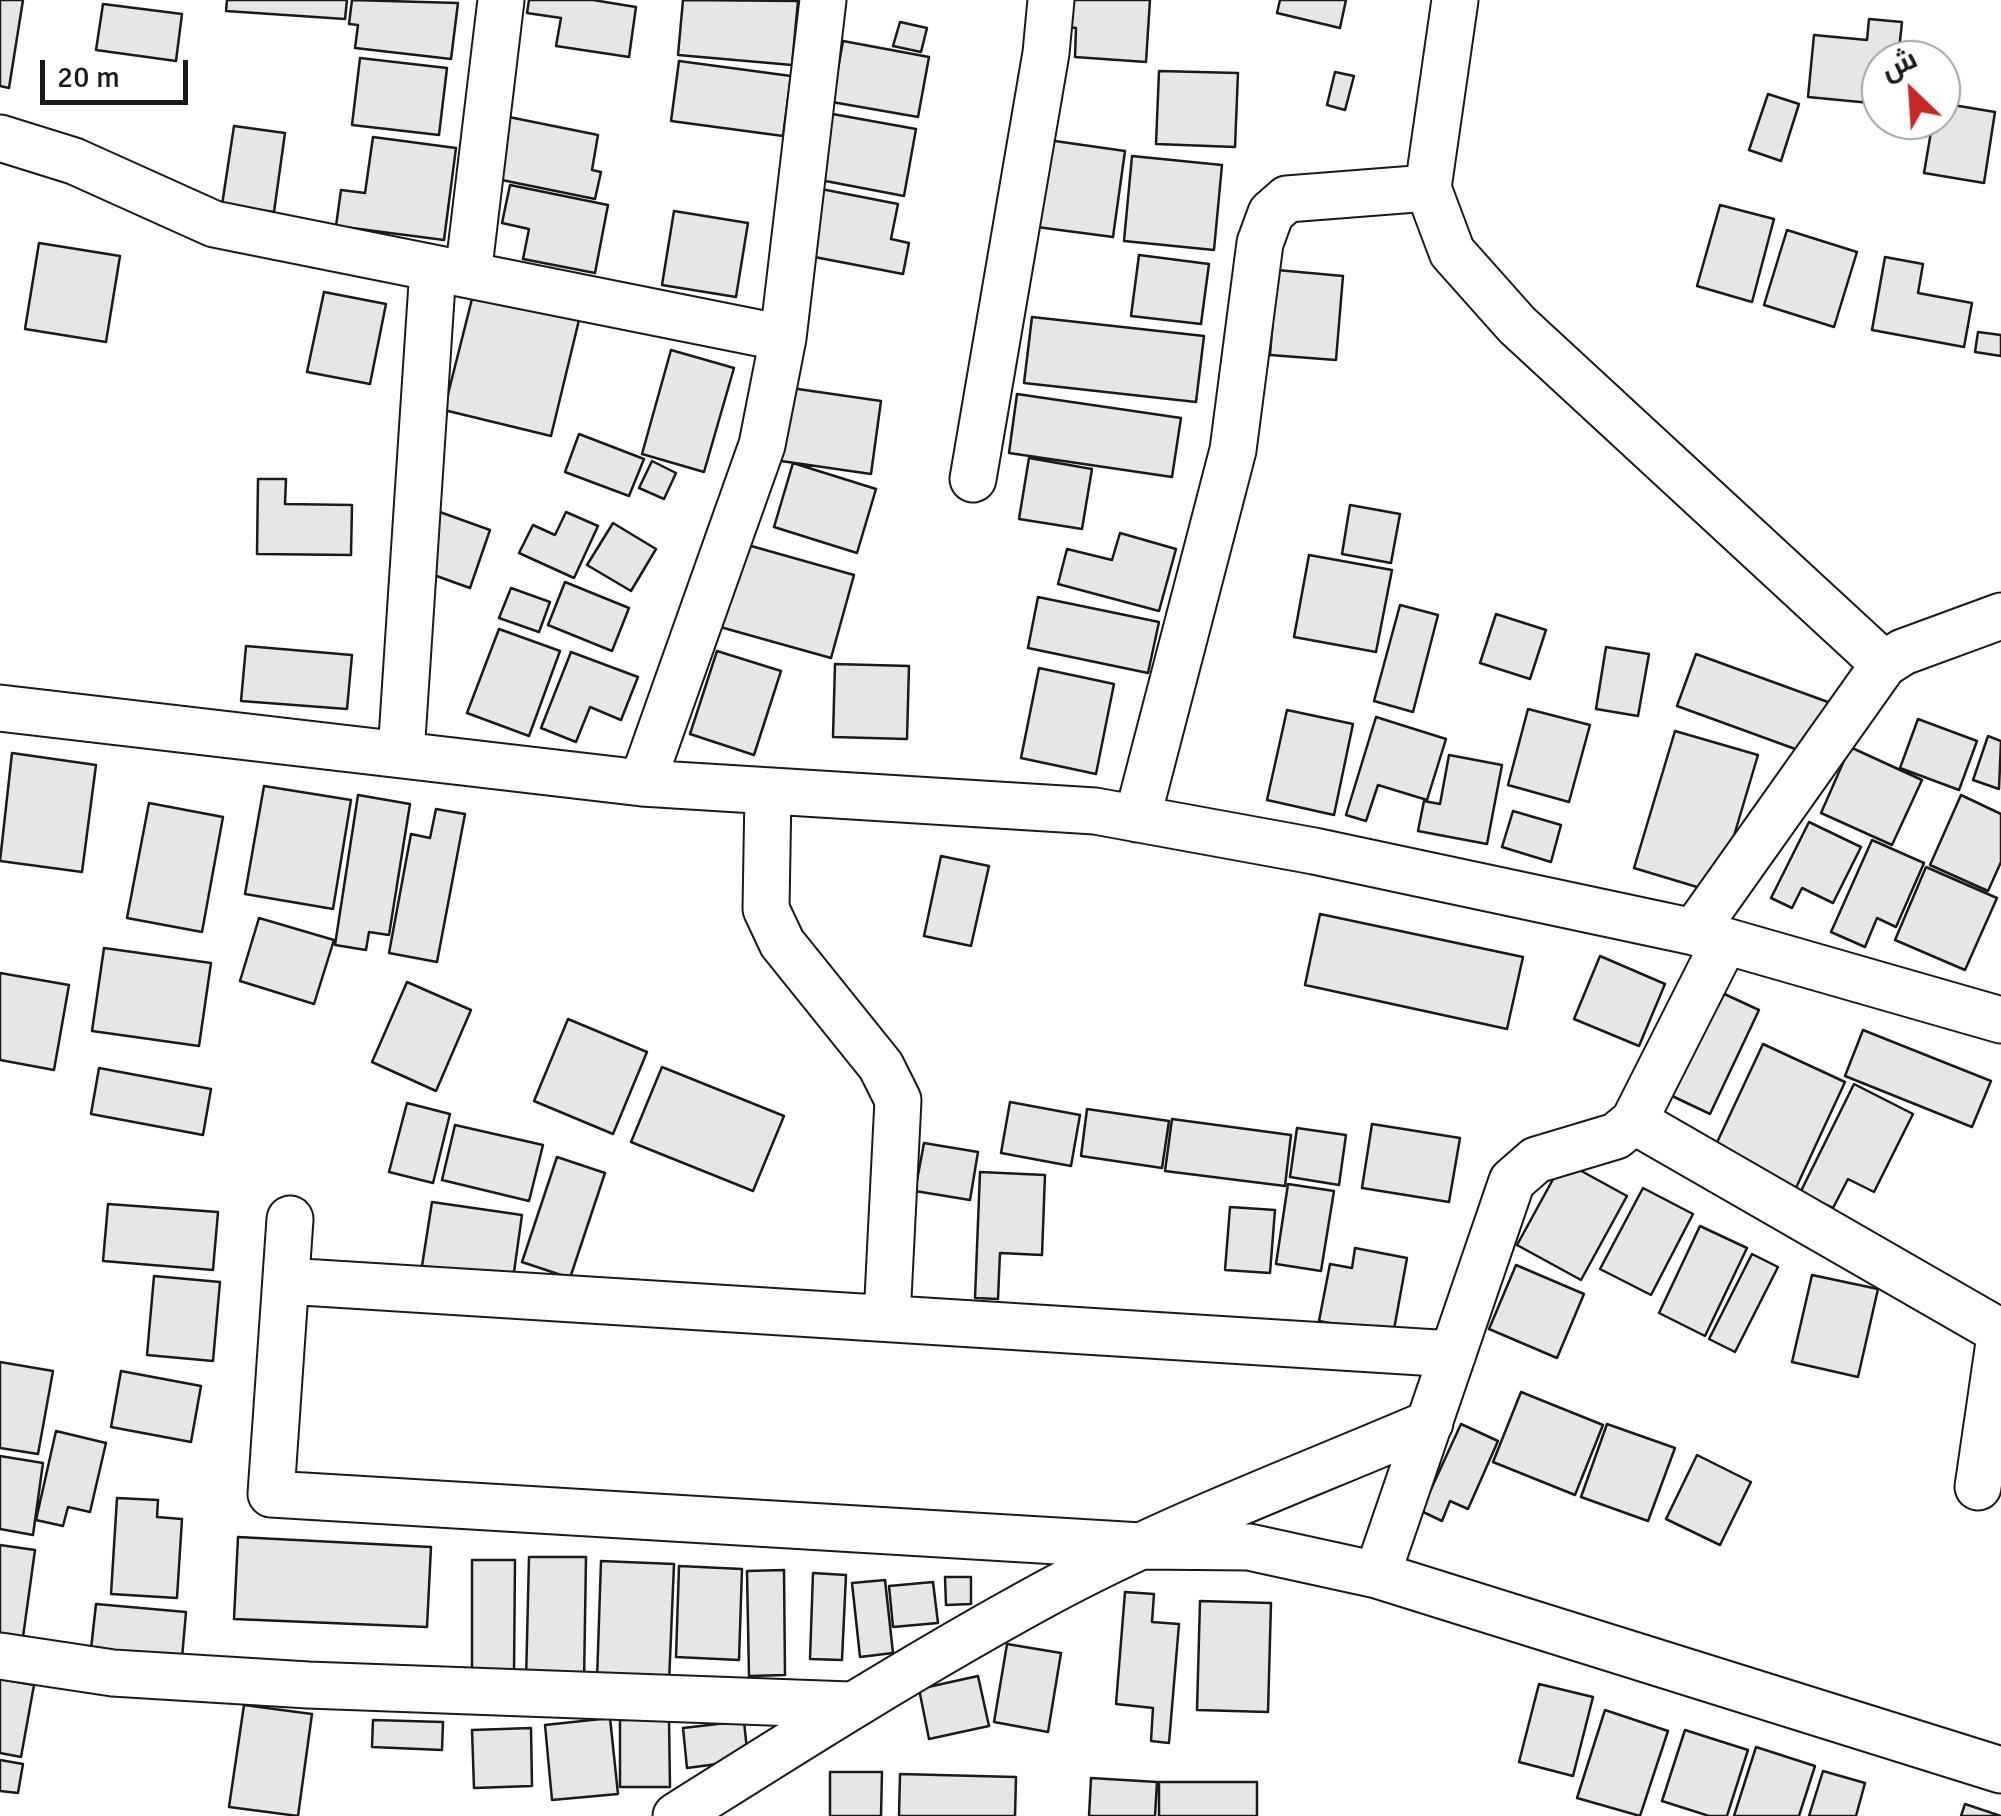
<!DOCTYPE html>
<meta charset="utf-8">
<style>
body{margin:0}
#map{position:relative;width:2001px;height:1816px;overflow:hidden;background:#fff;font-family:Signika,Cairo,sans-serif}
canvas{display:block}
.north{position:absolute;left:1861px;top:40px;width:100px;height:100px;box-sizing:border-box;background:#fff;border:2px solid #a3a3a3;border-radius:50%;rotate:335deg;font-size:28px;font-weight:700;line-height:40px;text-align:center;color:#1a1a1a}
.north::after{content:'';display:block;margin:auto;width:35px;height:45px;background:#c62828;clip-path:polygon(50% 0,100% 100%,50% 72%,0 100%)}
.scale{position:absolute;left:40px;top:60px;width:148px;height:45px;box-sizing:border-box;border:5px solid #1a1a1a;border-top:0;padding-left:12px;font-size:30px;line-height:35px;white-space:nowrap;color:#1a1a1a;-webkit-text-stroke:8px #fff;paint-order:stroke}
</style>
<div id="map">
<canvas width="2001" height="1816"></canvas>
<div class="north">ش</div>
<div class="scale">20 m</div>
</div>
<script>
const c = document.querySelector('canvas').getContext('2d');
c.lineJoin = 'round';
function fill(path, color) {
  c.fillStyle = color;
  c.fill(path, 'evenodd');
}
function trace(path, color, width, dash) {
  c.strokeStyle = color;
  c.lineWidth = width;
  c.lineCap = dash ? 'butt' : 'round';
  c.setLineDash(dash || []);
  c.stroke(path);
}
const building = new Path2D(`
 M0 0H23L9 88 0 86Z
 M227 0H347L345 19 226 11Z
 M352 0 458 3 451 59 355 48 358 25 349 24Z
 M529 0H593L636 7 629 57 556 46 561 18 527 13Z
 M683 0 798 1 792 65 678 55Z
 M1060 0H1150L1146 62 1075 57 1076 28 1058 26Z
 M1280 0H1346L1340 28 1277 13Z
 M103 4 182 14 176 61 96 50Z
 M1869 19 1902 22 1898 60H1881V104L1808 97 1814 35 1867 40Z
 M900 22 927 28 921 52 893 46Z
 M843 41 929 57 918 117 832 102Z
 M360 58 447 68 439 135 352 125Z
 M679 61 791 76 783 136 671 121Z
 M1159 71 1238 73 1235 147 1156 144Z
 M1335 72 1354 76 1345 110 1327 105Z
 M1768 94 1799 104 1781 161 1749 150Z
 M1941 103 1995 112 1984 183 1924 173 1933 120H1941Z
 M827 113 916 129 904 196 815 179Z
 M504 116 598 135 592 170 601 172 595 199 492 178Z
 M234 126 285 133 274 212 222 205Z
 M373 137 456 148 444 240 336 226 341 190 365 193Z
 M1048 140 1125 151 1113 237 1037 227Z
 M1132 156 1222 165 1214 250 1124 241Z
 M510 185 608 205 595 273 523 259 529 229 502 223Z
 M816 188 898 204 891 239 909 243 903 274 804 255Z
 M1720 205 1774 219 1752 302 1697 286Z
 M674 211 748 223 736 297 662 285Z
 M1787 230 1857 252 1834 327 1764 305Z
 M39 243 120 256 106 342 25 329Z
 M1139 255 1209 264 1201 324 1131 316Z
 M1885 257 1923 264 1918 293 1972 303 1964 347 1872 330Z
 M1277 270 1343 276 1336 360 1270 355Z
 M324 292 386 304 370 384 307 372Z
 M473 295 579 320 551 436 444 410Z
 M1032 317 1204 336 1196 402 1024 383Z
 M1978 332 2001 335V356L1975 352Z
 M671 350 734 368 704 472 642 454Z
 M784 387 881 401 871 474 774 460Z
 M1017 394 1181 418 1172 477 1009 453Z
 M579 434 644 459 629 496 565 472Z
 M1029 458 1092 469 1082 529 1019 519Z
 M652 461 676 473 664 499 639 488Z
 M793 463 876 489 857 553 774 527Z
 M258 479H286L285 504 352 505 351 555 257 554Z
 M1350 505 1400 514 1391 563 1342 554Z
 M437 511 490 530 470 588 417 569Z
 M566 512 598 526 574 578 519 553 533 525 555 535Z
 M613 523 656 549 631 591 587 565Z
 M1120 533 1176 549 1159 611 1058 584 1067 549 1112 560Z
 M737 542 854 575 831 658 713 625Z
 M1309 555 1392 570 1376 652 1294 637Z
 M565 582 629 608 612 651 548 625Z
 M511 588 550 602 539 632 499 618Z
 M1038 597 1159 622 1148 673 1028 648Z
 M1400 605 1438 615 1413 712 1374 701Z
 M1496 614 1546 630 1530 679 1480 663Z
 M499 629 560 651 529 736 467 713Z
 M246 646 352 655 347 709 241 701Z
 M1606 647 1649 654 1638 716 1596 709Z
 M717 651 781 671 754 755 690 734Z
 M571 652 638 677 621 720 590 707 576 742 541 728Z
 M1696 654 1828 702 1809 754 1677 706Z
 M835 664 909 666 907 739 833 737Z
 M1039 668 1114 684 1096 774 1021 758Z
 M1528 709 1590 725 1569 802 1508 785Z
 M1287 710 1353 724 1334 815 1267 800Z
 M1376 717 1446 739 1427 800 1378 785 1366 821 1346 815Z
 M1918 719 1977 741 1959 790 1900 768Z
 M1675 731 1758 755 1717 893 1634 868Z
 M1988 736 2001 741 1999 789 1973 780Z
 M1850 747 1922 780 1892 845 1821 813Z
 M12 753 96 765 82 872 0 861Z
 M1449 755 1502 765 1487 844 1418 831 1424 801 1440 804Z
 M264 786 351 800 333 909 245 894Z
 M358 795 410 804 389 935 369 932 366 950 335 945Z
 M1961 795 2001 814V862L1988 891 1930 865Z
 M149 803 223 817 202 932 127 918Z
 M436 809 465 814 437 962 389 953 411 834 430 838Z
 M1513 811 1561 825 1551 862 1502 847Z
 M1809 822 1861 847 1833 903 1802 888 1792 908 1771 898Z
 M1872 840 1924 863 1896 927 1877 918 1865 947 1831 932Z
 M941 856 989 866 971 946 924 936Z
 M1926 867 1997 898 1965 970 1895 940Z
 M1320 914 1523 957 1507 1029 1305 985Z
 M259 918 334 940 314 1004 240 981Z
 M104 948 211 963 199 1046 92 1031Z
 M1600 956 1665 984 1639 1046 1574 1019Z
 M0 973 69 985 54 1070 0 1060Z
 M407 982 471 1010 436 1091 372 1062Z
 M1720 992 1759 1010 1710 1114 1670 1095Z
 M568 1019 647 1052 613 1134 534 1101Z
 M1863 1030 1991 1081 1972 1127 1845 1076Z
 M1763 1044 1845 1082 1795 1190 1713 1151Z
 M662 1067 784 1116 753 1191 631 1142Z
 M99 1068 211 1089 203 1135 91 1114Z
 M1854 1084 1913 1114 1874 1192 1848 1179 1833 1208 1800 1193Z
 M1010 1102 1080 1115 1071 1166 1001 1153Z
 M407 1103 450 1114 433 1183 389 1172Z
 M1087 1109 1169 1121 1162 1168 1081 1156Z
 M1172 1119 1291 1135 1285 1186 1165 1171Z
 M1372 1124 1460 1138 1449 1202 1362 1188Z
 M455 1125 543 1145 529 1201 442 1180Z
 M1297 1128 1346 1135 1339 1185 1290 1177Z
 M924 1143 978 1152 970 1200 915 1191Z
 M557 1157 605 1173 570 1278 522 1262Z
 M1563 1161 1627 1196 1581 1280 1517 1245Z
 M980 1172 1045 1175 1042 1255 1000 1253 998 1299 975 1298Z
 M1288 1184 1334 1191 1321 1271 1276 1264Z
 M1643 1188 1693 1214 1651 1295 1600 1269Z
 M432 1202 522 1215 513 1279 422 1266Z
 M108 1204 218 1212 213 1270 103 1261Z
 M1230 1207 1275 1210 1270 1273 1225 1270Z
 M1700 1226 1747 1248 1705 1336 1659 1313Z
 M1355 1248 1407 1258 1393 1335 1319 1321 1330 1264 1352 1268Z
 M1752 1254 1778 1267 1735 1352 1709 1339Z
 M1516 1265 1584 1294 1557 1358 1489 1329Z
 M1812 1275 1878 1289 1858 1377 1792 1362Z
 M154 1276 220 1282 213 1361 147 1355Z
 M0 1362 53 1371 38 1454 0 1448Z
 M121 1371 201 1386 191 1442 111 1427Z
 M1521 1392 1603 1425 1575 1495 1493 1462Z
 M1461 1424 1498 1441 1468 1509 1450 1501 1442 1521 1421 1511Z
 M1607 1424 1675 1448 1648 1521 1581 1497Z
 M56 1431 106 1443 90 1512 68 1507 63 1526 36 1520Z
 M1697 1455 1751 1482 1720 1545 1666 1519Z
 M0 1456 43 1463 33 1535 0 1529Z
 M117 1498 158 1500 157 1517 182 1519 177 1598 111 1594Z
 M238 1537 431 1547 427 1627 234 1619Z
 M0 1545 35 1550 23 1637 0 1633Z
 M529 1557H586L584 1682 526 1681Z
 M472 1560H515L514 1674H472Z
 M601 1561 674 1564 669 1683 597 1680Z
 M679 1566 742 1569 739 1660 676 1657Z
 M784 1570 785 1675 749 1676 747 1571Z
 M813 1573 846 1575 842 1660 810 1659Z
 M945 1577H971V1604L946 1605Z
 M885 1580 893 1653 860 1657 852 1583Z
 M933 1582 938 1623 893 1627 889 1586Z
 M1125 1592 1154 1594 1152 1622 1179 1624 1169 1743 1151 1741 1153 1708 1116 1704Z
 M1200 1601 1271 1603 1268 1712 1197 1710Z
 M96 1604 186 1612 182 1658 91 1649Z
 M1007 1644 1061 1653 1048 1732 994 1722Z
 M978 1676 989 1726 929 1739 919 1689Z
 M0 1679 34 1685 21 1757 0 1753Z
 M1539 1684 1593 1697 1573 1776 1519 1762Z
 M244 1705 312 1714 298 1816 229 1807Z
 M1605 1710 1668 1731 1640 1816 1577 1798Z
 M610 1718 618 1794 552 1800 545 1725Z
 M669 1719 670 1787H620V1720Z
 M373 1720 443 1722 442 1750 372 1747Z
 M744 1721 748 1760 687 1768 683 1728Z
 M531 1728 532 1786 474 1788 472 1730Z
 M1685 1730 1748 1750 1727 1816H1709L1662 1801Z
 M1756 1747 1815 1766 1799 1816H1734Z
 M0 1760 23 1764 18 1793 0 1791Z
 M1823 1771 1865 1783 1856 1816H1809Z
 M830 1772H882L881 1816H830Z
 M900 1774 1016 1777 1015 1816H899Z
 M1091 1778 1157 1782 1155 1816H1089Z
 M1159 1782H1257V1816H1159Z
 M1965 1804 2001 1816H1961Z`);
const street = new Path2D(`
 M1455 0 1428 188 1452 252 1517 325 1884 664
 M0 138 74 161 214 224 783 338
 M468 275 501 0
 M973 479 1046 53 1051 0
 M0 708 642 783 1095 811 1314 851 1694 932 2001 1020
 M401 754 433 268
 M642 783 762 445 783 338 823 0
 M768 792 766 909 782 943 881 1066 898 1100 887 1318
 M1137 819 1233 450 1260 243 1271 213 1287 199 1428 188
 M1694 932 1884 664 1903 652 2001 616
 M1634 1121 1999 1331
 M290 1219 271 1494 1141 1546 1249 1547 1377 1575 2001 1770
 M286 1281 1453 1354
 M1978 1487 2001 1329
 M1377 1575 1512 1181 1536 1160 1616 1136 1634 1121 1725 941
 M0 1656 113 1673 308 1685 850 1705
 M676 1816C798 1739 920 1662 1047 1593 1169 1527 1302 1478 1430 1423`);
fill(building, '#e6e6e6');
trace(building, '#1a1a1a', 2.5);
trace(street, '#1a1a1a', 49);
trace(street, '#fff', 45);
</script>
